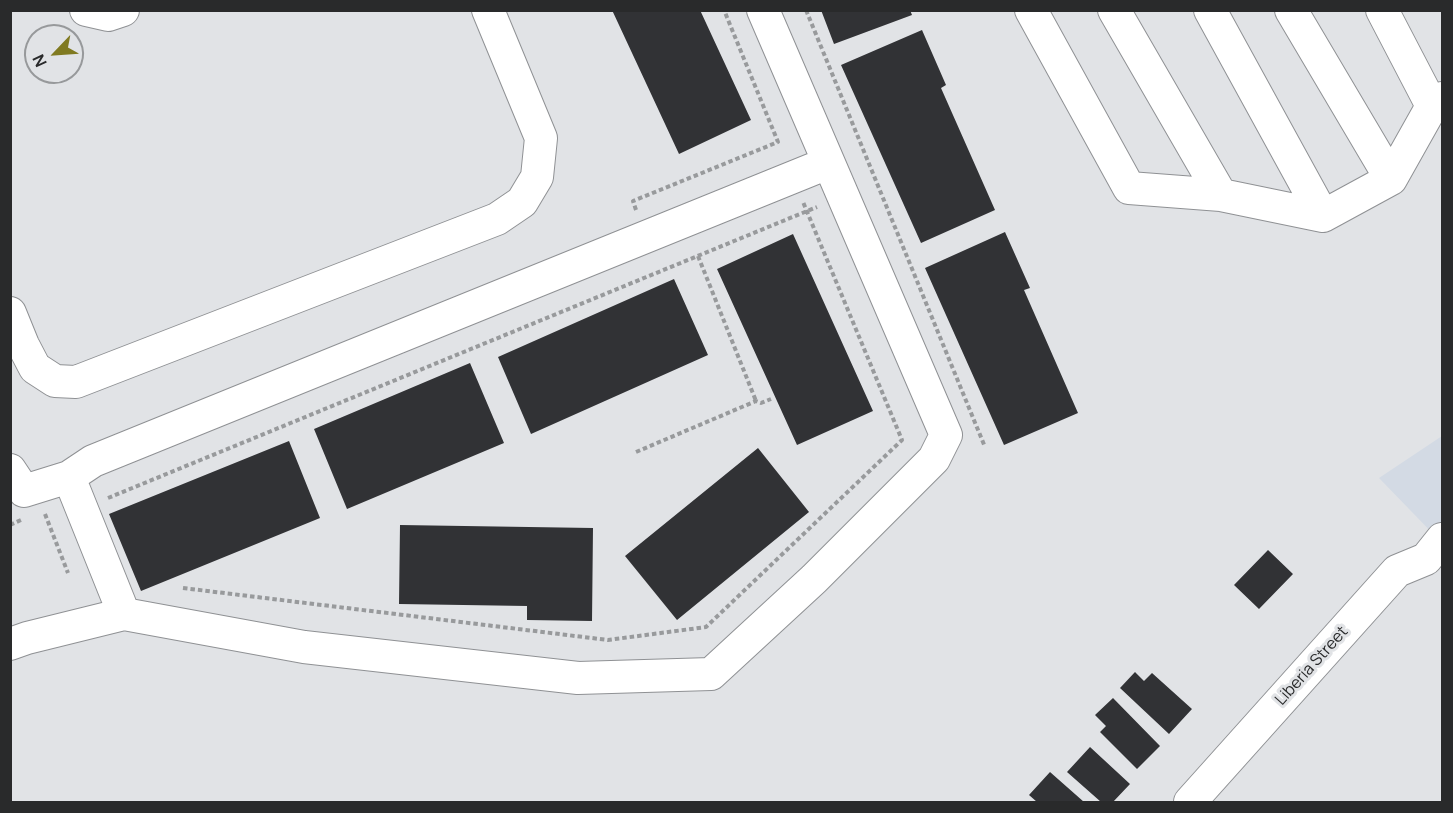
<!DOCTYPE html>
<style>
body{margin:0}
#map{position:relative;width:1453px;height:813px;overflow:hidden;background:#e1e3e6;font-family:Manrope,sans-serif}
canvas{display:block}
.frame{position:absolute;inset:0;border:12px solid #292a2b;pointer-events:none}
.north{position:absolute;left:24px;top:24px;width:60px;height:60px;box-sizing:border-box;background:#e1e3e6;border:2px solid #97999b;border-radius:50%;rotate:245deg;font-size:16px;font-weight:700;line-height:24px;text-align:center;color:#292a2b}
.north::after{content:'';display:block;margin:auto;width:21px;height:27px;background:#807a21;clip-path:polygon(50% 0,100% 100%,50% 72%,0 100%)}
</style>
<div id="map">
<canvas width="1453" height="813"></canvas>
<div class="frame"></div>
<div class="north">N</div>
</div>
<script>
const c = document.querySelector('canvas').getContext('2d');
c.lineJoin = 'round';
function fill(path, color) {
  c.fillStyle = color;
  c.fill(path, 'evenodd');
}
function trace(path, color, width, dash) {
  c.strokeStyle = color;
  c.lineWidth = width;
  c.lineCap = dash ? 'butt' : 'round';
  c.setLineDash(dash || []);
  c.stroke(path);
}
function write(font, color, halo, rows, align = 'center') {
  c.font = font + ' Manrope,sans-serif';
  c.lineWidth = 6;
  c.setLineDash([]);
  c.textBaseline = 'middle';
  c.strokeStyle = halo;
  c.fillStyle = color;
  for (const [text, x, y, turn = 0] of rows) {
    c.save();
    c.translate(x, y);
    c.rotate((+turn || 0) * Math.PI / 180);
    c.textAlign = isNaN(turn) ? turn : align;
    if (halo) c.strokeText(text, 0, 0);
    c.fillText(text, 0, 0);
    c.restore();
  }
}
const built = new Path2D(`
 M1442 436V543L1379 478Z`);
const building = new Path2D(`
 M612 10H700L751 120 679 154Z
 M821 10H910L912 15 834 44Z
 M922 30 946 85 941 88 995 210 921 243 841 65Z
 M1005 232 1030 288 1024 290 1078 413 1004 445 925 268Z
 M793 234 873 411 797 445 717 269Z
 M674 279 708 355 531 434 498 357Z
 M470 363 504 443 347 509 314 429Z
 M289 441 320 518 141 591 109 514Z
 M758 448 809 512 677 620 625 556Z
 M400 525 593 528 592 621 527 620V606L399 604Z
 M1268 550 1293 574 1259 609 1234 585Z
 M1135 672 1144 681 1152 673 1192 709 1169 734 1120 688Z
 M1113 698 1160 746 1137 769 1100 732 1106 726 1095 715Z
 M1090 747 1130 784 1113 802H1101L1067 772Z
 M1050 772 1084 802H1037L1029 795Z`);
const path = new Path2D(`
 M806 10 985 447
 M636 210 633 201 778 142 724 10
 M698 256 756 401
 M636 452 756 401 761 403 771 399
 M108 498 817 207
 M45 514 68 573
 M10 525 21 520
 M183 588 608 640 706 627 902 440 803 202`);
const minor = new Path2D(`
 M86 10 108 15 123 10
 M1031 10 1129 188 1221 195 1114 10
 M1210 10 1323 216 1391 179 1291 10
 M1382 10 1432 106 1442 98
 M1391 179 1432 106
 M1221 195 1323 216
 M10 313 23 345 35 368 55 381 76 382 497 219 522 202 537 177 541 138 488 10
 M10 470 24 491 69 477
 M124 614 69 477 93 461 828 163
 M10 644 27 638 124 614 304 647 578 678 711 674 814 579 934 459 946 435 763 10
 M1190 802 1397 571 1426 559 1442 539`);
const streetNames = [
 ["Liberia Street",1312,666,-48]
];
fill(built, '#d3dae4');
fill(building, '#313235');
trace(minor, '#8f9194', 34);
trace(path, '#989a9c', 4, [4.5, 3]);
trace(minor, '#fff', 32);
write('16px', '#292a2b', '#e1e3e6', streetNames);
</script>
